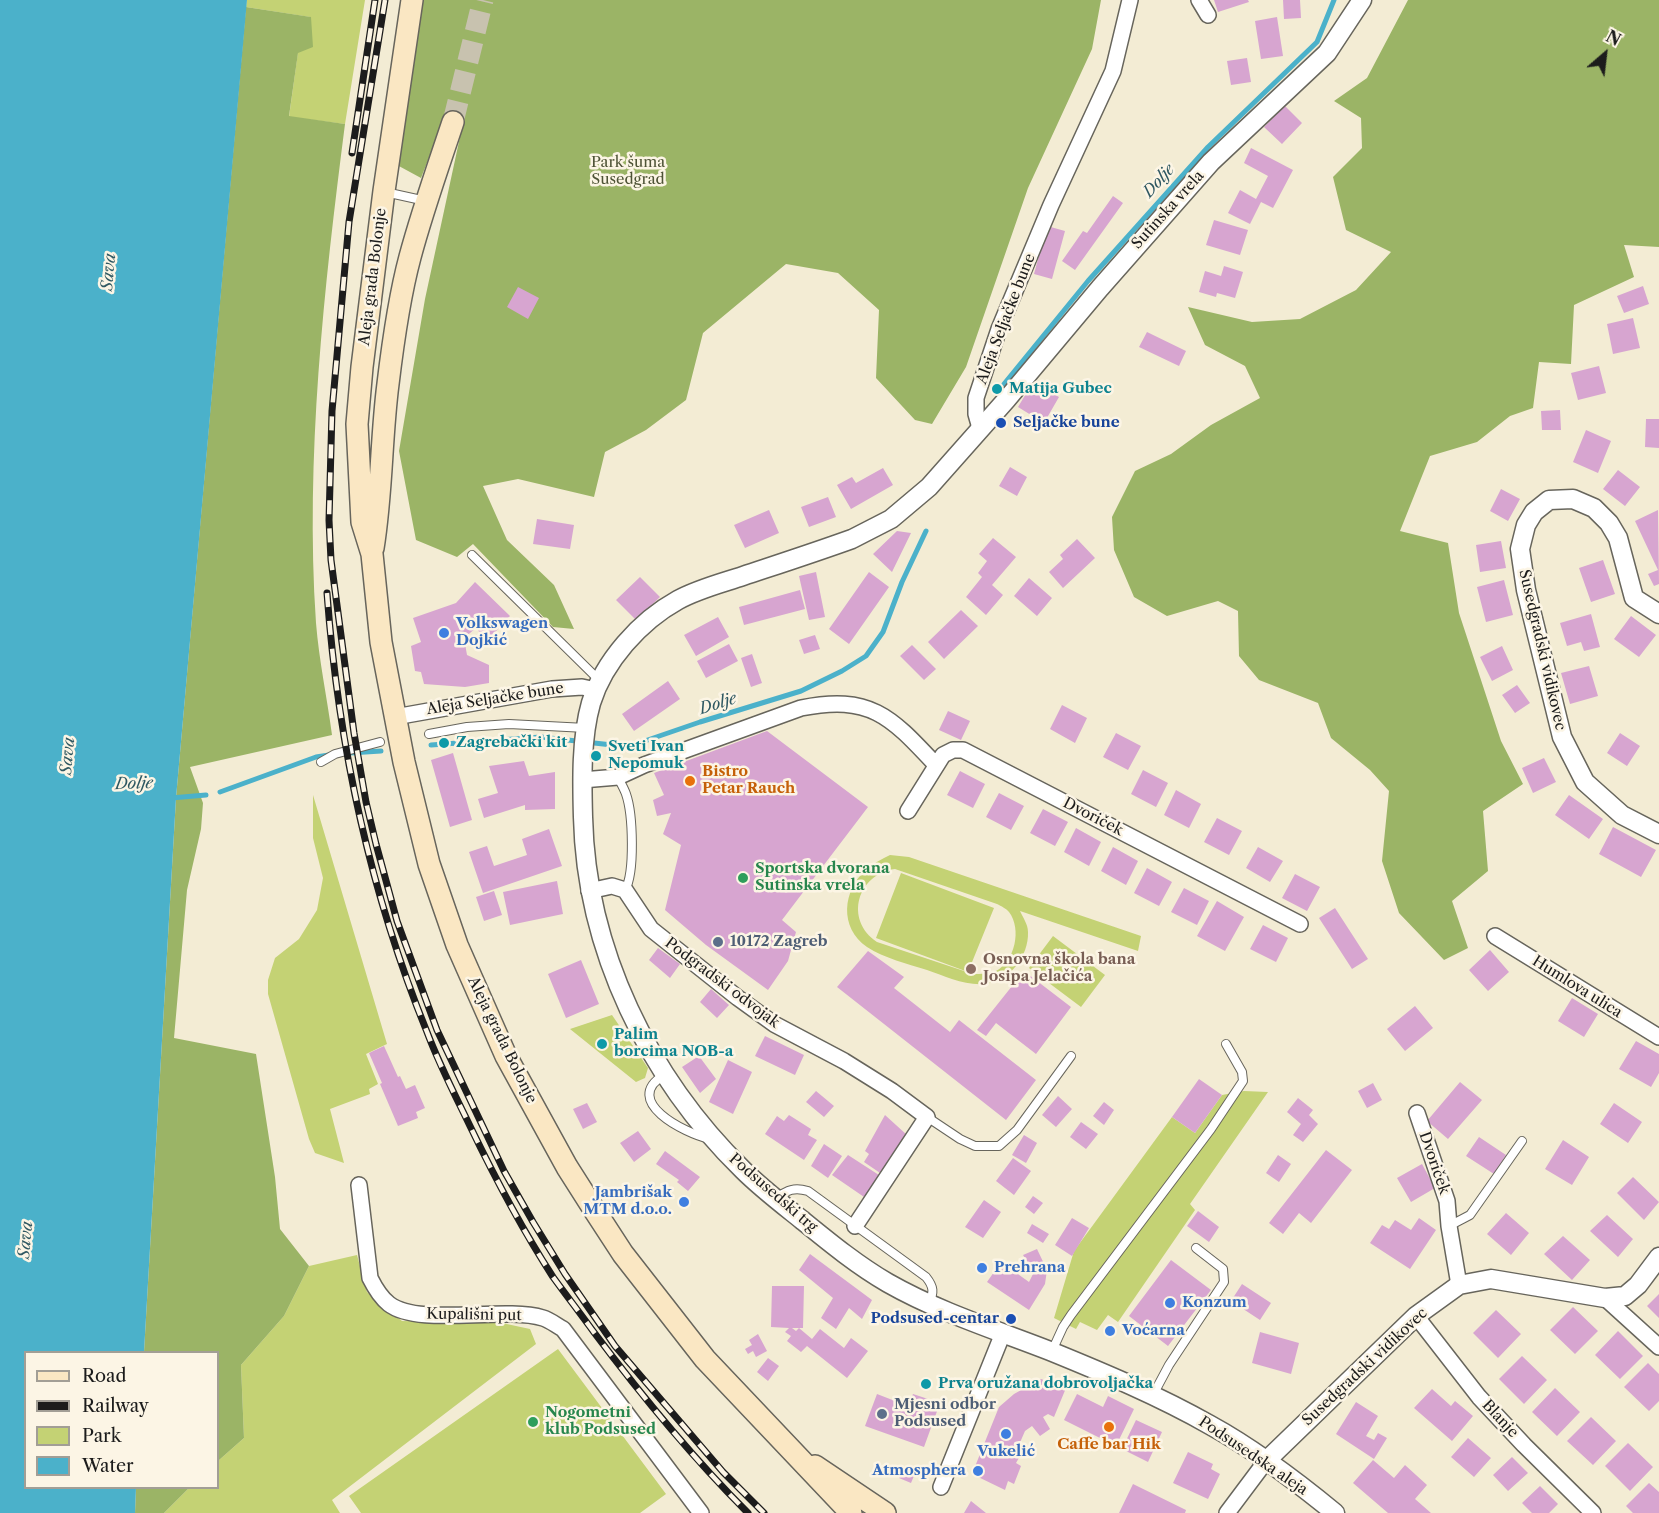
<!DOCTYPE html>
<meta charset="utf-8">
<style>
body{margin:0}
#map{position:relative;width:1659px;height:1513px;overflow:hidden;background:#f3ecd4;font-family:"Libre Caslon Text",serif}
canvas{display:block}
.legend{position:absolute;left:24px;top:1351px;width:195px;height:138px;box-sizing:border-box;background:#fcf5e5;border:2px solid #a29e95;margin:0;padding:8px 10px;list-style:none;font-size:18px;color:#1c1c1c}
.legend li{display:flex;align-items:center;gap:12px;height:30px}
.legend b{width:30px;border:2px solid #a29e95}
.north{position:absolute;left:1575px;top:24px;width:60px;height:60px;-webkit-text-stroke:4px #fcf5e5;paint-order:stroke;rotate:28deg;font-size:16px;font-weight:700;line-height:24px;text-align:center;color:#1c1c1c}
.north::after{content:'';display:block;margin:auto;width:21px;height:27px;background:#1c1c1c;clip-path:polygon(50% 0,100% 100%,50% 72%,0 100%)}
</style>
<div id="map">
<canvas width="1659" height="1513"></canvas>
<ul class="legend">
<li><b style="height:8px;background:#fae7c3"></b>Road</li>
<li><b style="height:8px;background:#1c1c1c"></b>Railway</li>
<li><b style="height:16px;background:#c4d274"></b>Park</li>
<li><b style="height:16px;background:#4bb1ca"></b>Water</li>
</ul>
<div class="north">N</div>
</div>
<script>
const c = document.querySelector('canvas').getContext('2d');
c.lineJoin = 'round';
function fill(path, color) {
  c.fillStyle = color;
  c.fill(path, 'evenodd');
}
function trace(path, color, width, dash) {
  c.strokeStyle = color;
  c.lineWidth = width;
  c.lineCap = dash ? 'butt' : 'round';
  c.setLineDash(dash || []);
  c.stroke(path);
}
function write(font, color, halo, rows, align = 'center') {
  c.font = font + ' "Libre Caslon Text",serif';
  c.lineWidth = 5;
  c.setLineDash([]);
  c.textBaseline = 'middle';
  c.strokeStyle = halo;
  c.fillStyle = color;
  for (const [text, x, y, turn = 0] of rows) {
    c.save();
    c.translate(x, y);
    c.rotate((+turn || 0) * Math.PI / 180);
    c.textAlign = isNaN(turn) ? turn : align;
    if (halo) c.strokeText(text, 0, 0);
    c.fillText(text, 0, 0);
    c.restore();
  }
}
const green = new Path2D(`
 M247 0H365L345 124 289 117 298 52 310 17 246 7Z
 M313 795 387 1044 366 1054 378 1084 369 1089 370 1094 330 1109 344 1163 315 1153 309 1139 268 994V980L275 958 299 939 317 910 323 878 313 838Z
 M890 855 909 857 1141 936 1138 951 1020 911C1023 918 1028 924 1028 932 1029 956 1009 982 985 984 965 986 945 976 927 970 908 964 884 958 867 947 839 928 842 890 867 869 874 863 882 859 890 855ZM895 869 997 904C1001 906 1007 909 1009 912 1022 929 1015 961 996 971 989 974 981 974 973 974L877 942C844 920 857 874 895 869Z
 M901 873 994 908 968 972 876 938Z
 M1053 936 1105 975 1081 1007 1029 968Z
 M612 1015 648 1068 645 1078 636 1082 570 1029Z
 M1244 1091 1268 1092 1190 1204 1195 1210 1118 1322 1108 1315 1097 1330 1080 1322 1076 1329 1054 1318 1074 1251 1172 1117 1195 1133 1222 1095Z
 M357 1255 367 1292 402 1321 502 1323 530 1329 536 1344 332 1500 340 1513H164L189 1488H218V1461L244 1438 241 1365 284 1316 309 1266Z
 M558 1349 666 1494 640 1513H361L349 1496Z`);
const forest = new Path2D(`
 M422 0H1101L1092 49 1028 188 966 367 932 424 915 420 876 378 879 310 838 273 786 264 703 333 686 400 646 430 605 452 594 497 518 479 483 486 507 540 554 585 574 629 553 627 473 544 457 557 416 540 399 451 425 299 463 123 447 111 421 178 397 165Z
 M1408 0H1659V247L1624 245 1634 277 1574 305 1571 364 1539 362 1533 408 1510 416 1477 442 1430 456 1400 531 1448 543 1459 613 1501 741 1523 784 1483 811 1488 871 1452 901 1468 948 1444 960 1399 913 1382 861 1389 791 1370 770 1331 738 1318 703 1259 680 1239 656 1238 611 1218 601 1167 616 1134 597 1114 550 1112 517 1135 471 1171 454 1211 425 1260 398 1245 366 1205 345 1188 307 1252 322 1300 319 1356 290 1391 252 1346 230 1333 177 1362 148 1361 118 1334 101 1367 78Z
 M246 7 311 17 313 47 298 53 289 116 345 124C324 288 305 457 316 623 319 660 327 698 332 735L190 767 203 803 201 829 187 890 174 1038 256 1054 275 1177 280 1229 309 1266 284 1316 241 1365 244 1438 218 1461V1352H144L176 798Z
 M136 1488H189L164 1513H135Z`);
const water = new Path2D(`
 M0 0H247L176 798 144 1352H26V1488H136L135 1513H0Z`);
const stream = new Path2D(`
 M1004 384 1088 281 1208 147 1317 42 1334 0
 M431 745 541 737 612 745 636 744 700 722 801 691 842 671 866 656 883 632 902 582 926 531
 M350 753 381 751
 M220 792 316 757 329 755
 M171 798 206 795`);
const building = new Path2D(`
 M1214 0H1248L1249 2 1218 12Z
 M1283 0H1300L1301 18 1284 19Z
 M1277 17 1283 56 1261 59 1255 21Z
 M1247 58 1251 82 1231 85 1227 61Z
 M1285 106 1302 123 1282 144 1264 127Z
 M1251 148 1293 170 1273 208 1261 202 1250 224 1228 213 1240 190 1256 199 1268 176 1244 163Z
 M1113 196 1123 203 1075 270 1062 261 1083 231 1087 233Z
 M1214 220 1248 230 1240 255 1206 245Z
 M1047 226 1065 231 1052 279 1034 274Z
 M1224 266 1243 272 1235 298 1217 293 1216 297 1199 292 1205 271 1221 276Z
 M1643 286 1649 304 1624 313 1617 296Z
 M518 287 539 298 528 319 507 307Z
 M1633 318 1640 348 1613 354 1607 324Z
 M1147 332 1186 351 1179 366 1139 347Z
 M1599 366 1606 393 1578 400 1571 373Z
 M1033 382 1059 397 1044 423 1018 407Z
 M1560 410 1561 430H1542L1541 411Z
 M1646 419H1659V448L1645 447Z
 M1586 430 1611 441 1598 473 1573 462Z
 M1010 467 1027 477 1017 496 999 486Z
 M883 468 893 485 851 509 837 485 852 477 856 483Z
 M1618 470 1640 487 1625 506 1603 489Z
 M1501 489 1520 499 1508 521 1490 511Z
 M828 497 836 517 809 527 801 507Z
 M769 510 779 533 745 548 734 525Z
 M1658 510 1659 584 1654 586 1648 574 1658 570 1635 521Z
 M537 519 574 525 570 549 533 544Z
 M897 531 911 533 892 572 873 554Z
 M993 538 1016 557 992 585 1003 595 986 615 966 597 982 577 978 573 987 561 979 554Z
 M1077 539 1095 558 1063 588 1049 572 1063 559 1060 555Z
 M1501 541 1506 568 1480 572 1476 545Z
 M1603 560 1615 594 1591 602 1579 568Z
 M816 572 825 617 809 620 799 576Z
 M869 572 889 587 849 644 829 629Z
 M640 577 660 597 636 620 616 600Z
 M1029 578 1052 598 1037 616 1014 596Z
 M1504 580 1513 615 1486 622 1477 587Z
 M475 582 510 616 487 641 476 628 464 638 467 655 489 665V683L465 687 424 684 421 672 415 671 411 646 421 642 413 618 456 603Z
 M800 590 805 609 744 625 739 607Z
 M961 610 978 626 944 659 928 642Z
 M1591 614 1600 647 1584 651 1581 642 1567 646 1560 623Z
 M1631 616 1656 635 1639 657 1614 639Z
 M718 617 729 637 696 656 684 635Z
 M815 635 820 649 804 654 799 640Z
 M729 644 738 661 706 678 697 661Z
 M912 645 936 669 924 680 900 656Z
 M1502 646 1513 670 1492 681 1480 657Z
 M752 654 762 683 751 687 741 658Z
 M1589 666 1598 696 1570 704 1561 673Z
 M668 681 680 699 634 731 622 714Z
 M1517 685 1530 703 1515 713 1502 695Z
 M1062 705 1087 718 1075 743 1050 729Z
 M948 711 970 721 961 740 939 730Z
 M767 731 868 807 782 920 796 932 788 961 768 990 706 945 665 910 681 845 663 834 671 813 657 816 653 800 664 795 654 773Z
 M1116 733 1141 746 1128 770 1103 757Z
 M1620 733 1640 746 1627 766 1607 753Z
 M453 753 472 820 450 827 431 760Z
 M1544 758 1556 782 1533 793 1522 768Z
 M524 761 529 776 555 772V809L525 810V805L484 818 478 799 498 793 489 766Z
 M1143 770 1168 783 1156 807 1131 794Z
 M960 771 985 784 973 808 947 795Z
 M1176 790 1201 804 1189 828 1164 815Z
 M999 793 1024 806 1011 830 986 817Z
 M1569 795 1603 819 1589 839 1555 815Z
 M1043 809 1068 822 1055 846 1030 833Z
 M1217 818 1242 831 1229 855 1204 842Z
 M1613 827 1656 850 1641 877 1599 854Z
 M1076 828 1101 842 1089 866 1064 852Z
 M549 829 562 866 483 893 469 852 487 846 494 866 527 855 522 839Z
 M1113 847 1138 861 1126 885 1101 871Z
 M1258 847 1283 861 1270 882 1246 868Z
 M1147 868 1172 882 1159 906 1134 893Z
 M1295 874 1320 887 1307 911 1282 898Z
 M557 881 563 914 510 925 503 892Z
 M1184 888 1209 901 1197 925 1171 912Z
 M494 891 502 915 484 921 476 897Z
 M1217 901 1244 917 1225 951 1197 936Z
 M1335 908 1368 959 1352 969 1319 918Z
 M1263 925 1288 938 1276 962 1250 949Z
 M658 948 680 964 670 978 649 960Z
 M1490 950 1509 972 1488 991 1469 970Z
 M868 951 904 977 894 988 950 1032 959 1020 1036 1080 1006 1120 837 987Z
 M581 960 599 1004 566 1018 548 974Z
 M1024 971 1071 1007 1036 1054 996 1023 986 1036 977 1030Z
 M711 989 729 1005 717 1018 700 1002Z
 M1572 998 1598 1014 1584 1037 1558 1021Z
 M1415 1006 1433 1028 1405 1051 1387 1029Z
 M765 1036 804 1055 795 1075 755 1056Z
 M1636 1041 1659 1054V1073L1651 1087 1619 1069Z
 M384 1046 398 1077 400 1076 406 1089 415 1085 425 1108 416 1112 418 1118 398 1126 380 1084 382 1083 369 1053Z
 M699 1056 716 1079 700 1093 682 1067Z
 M728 1060 752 1072 733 1114 709 1102Z
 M1199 1079 1222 1095 1195 1133 1172 1117Z
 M1460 1082 1482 1100 1448 1139 1427 1121Z
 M1373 1083 1382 1100 1367 1108 1358 1091Z
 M816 1091 834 1106 824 1117 806 1102Z
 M1058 1096 1072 1109 1056 1127 1042 1115Z
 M1298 1098 1313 1110 1309 1115 1318 1124 1303 1142 1293 1135 1301 1124 1287 1112Z
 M1104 1102 1114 1110 1104 1125 1093 1116Z
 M587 1103 597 1122 583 1129 573 1109Z
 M1614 1103 1642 1122 1628 1143 1600 1124Z
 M789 1115 811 1129 808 1135 817 1140 804 1160 765 1134 777 1116 784 1121Z
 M885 1115 907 1135 883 1175 864 1162 869 1154 865 1151Z
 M1081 1122 1098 1134 1086 1149 1070 1137Z
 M638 1131 651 1149 634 1162 620 1143Z
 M1024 1135 1037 1143 1026 1163 1012 1155Z
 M1479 1137 1506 1155 1494 1174 1466 1156Z
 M1563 1140 1589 1157 1572 1185 1545 1169Z
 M824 1144 842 1156 828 1178 811 1166Z
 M1326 1150 1352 1170 1311 1223 1299 1213 1283 1234 1269 1223Z
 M665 1151 700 1177 688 1191 677 1182 679 1180 656 1164Z
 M848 1155 882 1177 867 1199 832 1175Z
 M1278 1155 1291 1164 1279 1182 1266 1173Z
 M1013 1158 1031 1171 1014 1195 996 1181Z
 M1422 1164 1435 1188 1411 1202 1397 1178Z
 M1633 1177 1659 1202 1644 1220 1617 1193Z
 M1033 1196 1043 1203 1034 1214 1025 1207Z
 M984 1200 1001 1212 983 1238 965 1227Z
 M1198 1211 1219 1227 1209 1242 1187 1226Z
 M1506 1213 1529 1233 1511 1255 1487 1234Z
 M1607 1215 1633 1239 1618 1257 1590 1231Z
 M1072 1218 1089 1228 1072 1256 1055 1245Z
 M1419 1218 1436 1230 1410 1269 1370 1243 1382 1225 1389 1229 1395 1220 1411 1230Z
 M1032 1224 1049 1234 1043 1243 1027 1233Z
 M1563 1236 1590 1260 1572 1280 1544 1254Z
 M1037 1249 1047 1270 1045 1284 1029 1310 987 1282 1001 1262 1029 1282 1034 1272 1023 1255Z
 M810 1254 872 1300 862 1319 849 1308 836 1329 821 1318 833 1298 799 1270Z
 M1171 1260 1211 1290 1168 1346 1129 1316Z
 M1242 1284 1271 1303 1260 1320 1231 1301Z
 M772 1286H804L803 1328H792L796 1331 799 1328 812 1339 820 1329 844 1348 851 1338 868 1351 847 1378 807 1346 801 1352 787 1341 791 1336 785 1332 789 1328 771 1327Z
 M1659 1294V1318L1647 1306Z
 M1573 1307 1598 1331 1575 1354 1550 1330Z
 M1496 1310 1521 1334 1498 1358 1473 1333Z
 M1618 1331 1643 1356 1620 1379 1595 1355Z
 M1260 1332 1299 1343 1291 1374 1252 1363Z
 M758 1334 767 1351 756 1357 753 1351 748 1354 745 1349 752 1345 749 1340Z
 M1522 1356 1547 1380 1524 1404 1499 1379Z
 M768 1358 779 1366 768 1381 757 1372Z
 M1648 1363 1659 1374V1401L1649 1411 1624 1387Z
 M1041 1379 1066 1388 1054 1417 1048 1414 1043 1417 1050 1429 1040 1436 1032 1426 1025 1431 1015 1454 1020 1456 1016 1463 1021 1466 1014 1484 1008 1481 1005 1490 972 1474 999 1407 1014 1394Z
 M1555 1388 1580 1412 1557 1436 1532 1412Z
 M1432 1389 1451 1406 1455 1401 1473 1416 1452 1441 1414 1408Z
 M877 1394 908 1406 913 1394 940 1403 924 1447 865 1426Z
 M1077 1394 1103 1407 1108 1396 1134 1409 1116 1446 1064 1420Z
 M1356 1402 1378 1416 1366 1436 1374 1440 1378 1433 1387 1438 1374 1459 1336 1434Z
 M1591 1417 1616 1441 1593 1465 1567 1441Z
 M1136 1420 1162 1432 1148 1462 1122 1449Z
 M1468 1438 1491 1458 1474 1477 1451 1457Z
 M1628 1443 1653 1467 1630 1491 1605 1466Z
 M1188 1452 1213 1464 1211 1469 1220 1474 1208 1499 1173 1483Z
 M1512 1457 1528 1473 1508 1491 1493 1475Z
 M1373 1460 1394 1478 1405 1465 1427 1485 1415 1499 1431 1513H1388L1353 1483Z
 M904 1466 916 1471 911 1483 899 1478Z
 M1649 1483 1659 1492V1513H1633L1626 1506Z
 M1133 1484 1186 1510 1185 1513H1119Z
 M1540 1486 1558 1504 1549 1513H1532L1522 1503Z
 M971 1501 986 1513H964Z`);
const secondaryTunnel = new Path2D(`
 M453 122 483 0`);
const service = new Path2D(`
 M385 192 426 201
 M472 555 599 680
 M429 734 467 727 509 724 586 728
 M321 762 335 754 380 742
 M618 777C620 782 624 788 626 794 633 814 635 873 625 890
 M664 1075C621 1101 684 1133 710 1139
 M927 1117 960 1139 975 1146H999L1017 1130 1071 1056
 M775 1198C788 1190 794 1187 808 1191L926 1277C934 1287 934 1292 929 1304
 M1449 1226 1470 1215 1522 1141
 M1052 1351 1063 1327 1071 1315 1211 1129 1243 1081 1242 1072 1226 1044
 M1153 1395 1169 1365 1224 1282 1223 1269 1196 1248`);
const minor = new Path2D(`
 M1199 0 1208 15
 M980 428 976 414V398L999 329 1051 205 1113 71 1130 0
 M395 717 552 689 582 687 596 690
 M582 780 618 777 644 765 801 708C871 694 891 717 936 765
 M908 811 943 755 953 750H963L1300 924
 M589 891 612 886 625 890 651 929 738 998 774 1024 844 1061 892 1091 927 1117 855 1226
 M1495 936 1659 1037
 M1417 1113 1447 1201 1449 1226 1459 1285
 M359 1185 370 1278C375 1288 380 1297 389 1304 419 1327 503 1306 543 1318 550 1320 557 1326 563 1329L701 1513
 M1605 1298 1659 1347
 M1416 1316 1479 1397 1524 1445 1593 1513
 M941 1487 1003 1333
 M1227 1513 1266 1461`);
const tertiary = new Path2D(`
 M1659 614 1634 598 1618 538 1609 523 1594 508 1573 499 1549 500 1534 512 1526 525 1520 549 1526 590 1562 737 1585 782 1622 815 1659 834
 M1266 1461 1416 1316 1459 1285 1491 1279 1605 1298 1625 1296 1638 1285 1659 1257
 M1335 1513C1296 1481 1254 1449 1210 1425 1159 1396 1104 1373 1050 1351 996 1330 939 1312 888 1283 857 1265 829 1242 802 1220 782 1204 761 1188 743 1170 649 1078 586 950 583 817 582 781 581 738 591 703 604 661 640 621 678 600 698 589 722 583 743 576 779 564 816 552 852 539L891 519 929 487 1007 399 1100 288 1211 162 1327 53 1362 0`);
const secondary = new Path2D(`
 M412 0 384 191 362 367 357 424 362 522 372 554 381 642 404 762 429 864 457 945 506 1056 567 1167 595 1211 623 1254 705 1359 851 1513
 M373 548C382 493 381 438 388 384 393 342 399 298 410 257 422 212 438 167 453 122
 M815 1466 885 1513`);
const rail = new Path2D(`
 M385 0 349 222 332 411 329 520 331 560 354 733 366 802 376 844 397 921 437 1030 504 1171 533 1222 565 1274 615 1346 723 1472 764 1513
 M352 153 375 0
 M327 593C338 743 370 892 427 1032 439 1064 455 1095 470 1126 495 1178 522 1229 553 1277 566 1295 580 1313 593 1331 641 1395 692 1457 748 1513`);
const markers = [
 [997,389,6,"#0f9aa8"],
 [1001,423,6,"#1a4fb4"],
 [444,633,6,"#3f7fe0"],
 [444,743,6,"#0f9aa8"],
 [596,756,6,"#0f9aa8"],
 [690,781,6,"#e8710a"],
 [743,878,6,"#2e9e5b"],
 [718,942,6,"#5c6f8a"],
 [971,969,6,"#8d6e63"],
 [602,1044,6,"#0f9aa8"],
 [684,1202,6,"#3f7fe0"],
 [982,1268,6,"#3f7fe0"],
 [1170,1303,6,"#3f7fe0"],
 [1011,1319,6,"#1a4fb4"],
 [1110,1331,6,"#3f7fe0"],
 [926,1384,6,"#0f9aa8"],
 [882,1414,6,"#5c6f8a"],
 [533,1422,6,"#2e9e5b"],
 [1109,1427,6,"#e8710a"],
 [1006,1434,6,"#3f7fe0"],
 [978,1471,6,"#3f7fe0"]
];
const parkNames = [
 ["Park šuma",628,163],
 ["Susedgrad",628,180]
];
const streetNames = [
 ["Sutinska vrela",1168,210,-48],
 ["Aleja grada Bolonje",373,277,-83],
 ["Aleja Seljačke bune",1006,319,-69],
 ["Susedgradski vidikovec",1542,650,77],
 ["Aleja Seljačke bune",495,699,-9],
 ["Dvoriček",1093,817,27],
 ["Podgradski odvojak",722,983,37],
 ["Humlova ulica",1577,987,32],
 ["Aleja grada Bolonje",502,1040,64],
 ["Dvoriček",1434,1163,71],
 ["Podsusedski trg",773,1193,41],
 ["Kupališni put",474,1315,1],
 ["Susedgradski vidikovec",1365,1367,-43],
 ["Blanje",1500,1419,47],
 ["Podsusedska aleja",1253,1456,34]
];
const cultureNames = [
 ["Matija Gubec",1009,389],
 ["Zagrebački kit",456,743],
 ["Sveti Ivan",608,747],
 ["Nepomuk",608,764],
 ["Palim",614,1035],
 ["borcima NOB-a",614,1052],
 ["Prva oružana dobrovoljačka",938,1384]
];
const transitNames = [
 ["Seljačke bune",1013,423],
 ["Podsused-centar",999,1319,"right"]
];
const shopNames = [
 ["Volkswagen",456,624],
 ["Dojkić",456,641],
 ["Jambrišak",672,1193,"right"],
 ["MTM d.o.o.",672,1210,"right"],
 ["Prehrana",994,1268],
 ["Konzum",1182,1303],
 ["Voćarna",1122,1331],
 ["Vukelić",1006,1452,"center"],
 ["Atmosphera",966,1471,"right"]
];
const foodNames = [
 ["Bistro",702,772],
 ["Petar Rauch",702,789],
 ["Caffe bar Hik",1109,1445,"center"]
];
const leisureNames = [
 ["Sportska dvorana",755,869],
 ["Sutinska vrela",755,886],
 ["Nogometni",545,1413],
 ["klub Podsused",545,1430]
];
const serviceNames = [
 ["10172 Zagreb",730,942],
 ["Mjesni odbor",894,1405],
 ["Podsused",894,1422]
];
const educationNames = [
 ["Osnovna škola bana",983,960],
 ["Josipa Jelačića",983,977]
];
const waterNames = [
 ["Dolje",1159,181,-48],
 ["Sava",109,272,-85],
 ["Dolje",718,704,-18],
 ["Sava",68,756,-85],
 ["Dolje",134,784,-2],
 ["Sava",26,1240,-85]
];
fill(green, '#c4d274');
fill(forest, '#9bb466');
fill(water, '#4bb1ca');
trace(stream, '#4bb1ca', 5);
fill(building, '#d7a5d0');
trace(secondaryTunnel, '#c8c2af', 21, [21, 10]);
trace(service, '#67655c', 10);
trace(minor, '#67655c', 18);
trace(tertiary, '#67655c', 21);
trace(secondary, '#67655c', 24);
trace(service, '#fff', 8);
trace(minor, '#fff', 15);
trace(tertiary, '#fff', 18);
trace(secondary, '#fae7c3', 21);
trace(rail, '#1c1c1c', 7);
trace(rail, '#fcf5e5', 4.5, [14]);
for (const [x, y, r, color] of markers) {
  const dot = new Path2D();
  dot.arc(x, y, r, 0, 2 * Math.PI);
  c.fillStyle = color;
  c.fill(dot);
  trace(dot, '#fcf5e5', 2);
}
write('15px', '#4e5336', '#fcf5e5', parkNames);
write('15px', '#1c1c1c', '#fcf5e5', streetNames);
write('bold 15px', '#0d838f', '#fcf5e5', cultureNames, 'left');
write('bold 15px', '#164399', '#fcf5e5', transitNames, 'left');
write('bold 15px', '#366cbe', '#fcf5e5', shopNames, 'left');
write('bold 15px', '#c56008', '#fcf5e5', foodNames, 'left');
write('bold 15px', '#27864d', '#fcf5e5', leisureNames, 'left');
write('bold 15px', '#4e5e75', '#fcf5e5', serviceNames, 'left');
write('bold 15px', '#785e54', '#fcf5e5', educationNames, 'left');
write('italic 16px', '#2f5862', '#fcf5e5', waterNames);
</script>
